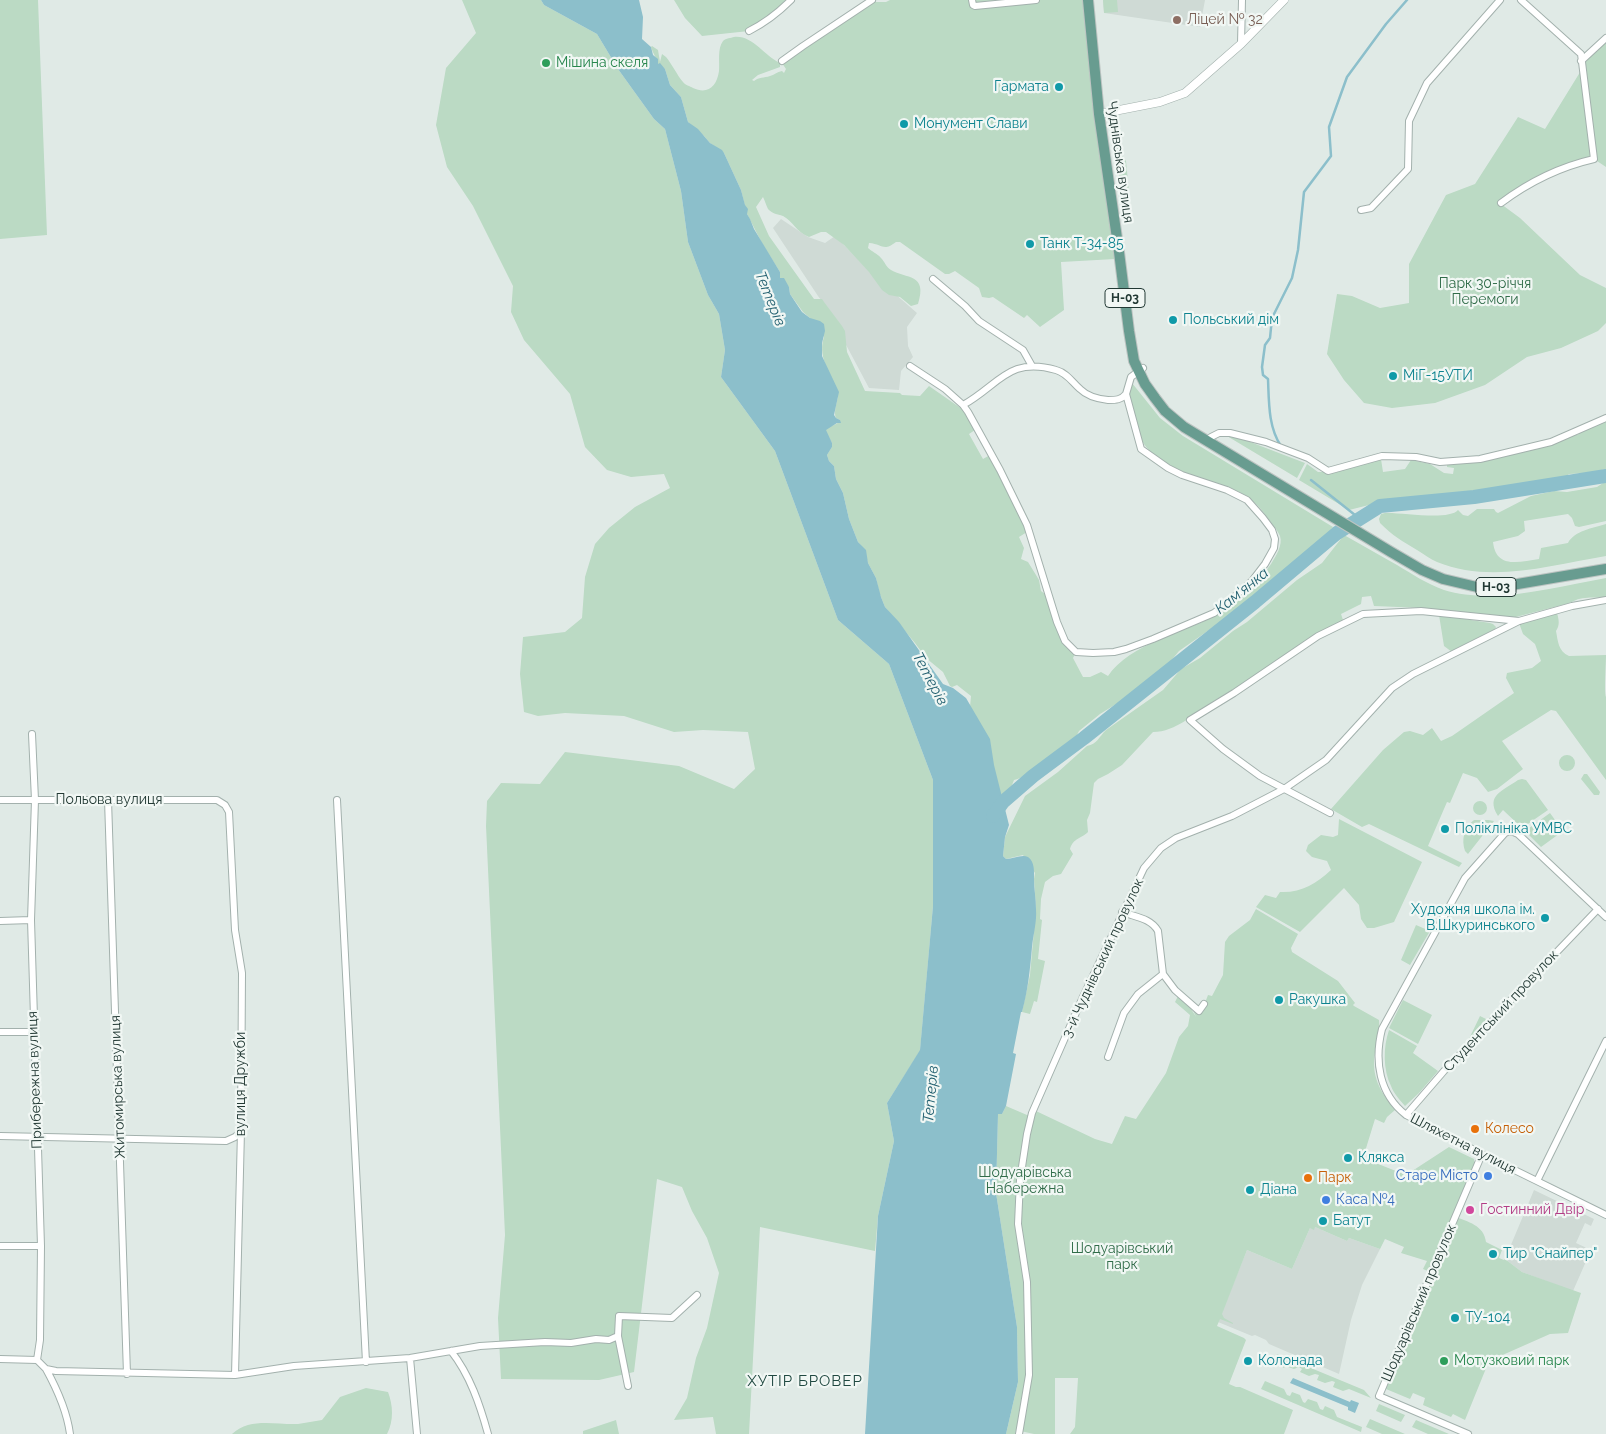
<!DOCTYPE html>
<meta charset="utf-8">
<style>
body{margin:0}
canvas{display:block;background:#e0eae6}
</style>
<canvas width="1606" height="1434"></canvas>
<script>
const c = document.querySelector('canvas').getContext('2d');
c.lineJoin = 'round';
function fill(path, color) {
  c.fillStyle = color;
  c.fill(path, 'evenodd');
}
function trace(path, color, width, dash) {
  c.strokeStyle = color;
  c.lineWidth = width;
  c.lineCap = dash ? 'butt' : 'round';
  c.setLineDash(dash || []);
  c.stroke(path);
}
function write(font, color, halo, rows, align = 'center') {
  c.font = font + ' Raleway,sans-serif';
  c.lineWidth = 4.5;
  c.setLineDash([]);
  c.textBaseline = 'middle';
  c.strokeStyle = halo;
  c.fillStyle = color;
  for (const [text, x, y, turn = 0] of rows) {
    c.save();
    c.translate(x, y);
    c.rotate((+turn || 0) * Math.PI / 180);
    c.textAlign = isNaN(turn) ? turn : align;
    if (halo) c.strokeText(text, 0, 0);
    c.fillText(text, 0, 0);
    c.restore();
  }
}
const built = new Path2D(`
 M1103 0H1205L1200 27 1104 13Z
 M781 219 808 237 825 243 835 236 870 272 917 313 907 327 908 346 913 357 901 371 899 390 869 388 844 341 838 322 818 296 773 228Z
 M1534 1190 1594 1219 1591 1226 1585 1223 1576 1243 1591 1250 1573 1291 1522 1272 1505 1259Z
 M1315 1227 1347 1241 1349 1238 1380 1249 1362 1285 1351 1320 1339 1374 1269 1344 1266 1340 1255 1335 1252 1336 1218 1322 1247 1250 1292 1269 1310 1228Z`);
const green = new Path2D(`
 M0 0H38L47 235 0 239Z
 M462 0H541L544 5 597 34 618 69 654 119 665 129 681 191 688 242 708 295 719 314 725 350 721 377 775 451 838 620 889 664 933 780V906L920 1051 887 1103 894 1141 878 1216 875 1251 760 1227 749 1434H716L713 1417 674 1420 687 1398 696 1358 707 1328 719 1273 707 1238 692 1211 682 1187 657 1179 634 1372 599 1380 501 1379 498 1318 505 1235 486 826 487 801 501 783 540 784 565 752 679 766 734 789 755 769 748 732 703 730 674 732 624 716 565 713 538 716 524 712 520 674 523 637 565 632 582 618 585 577 595 544 609 528 635 507 670 488 664 474 631 477 607 470 585 447 570 394 524 340 511 312 513 286 473 206 447 167 436 125 446 68 476 33Z
 M674 0H791L749 31 702 36 685 18Z
 M890 0H1083L1094 116 1115 259 1061 262 1064 310 1040 327 1027 315 1024 318 993 297 989 298 982 297 979 288 955 271 949 274H945L900 242H896C883 252 883 244 869 243L868 248C872 252 877 253 881 258 885 262 886 267 891 270 906 279 928 273 918 304L911 306 900 297 889 295 882 290 869 272 844 245 826 232H821L809 237C796 232 793 221 783 216 777 214 773 214 768 209 766 205 765 201 763 197L756 207 769 236 814 299H822L824 302 842 326 845 331 847 352 865 391 900 393 902 395 920 396 929 386 962 409 975 430 969 434 983 459 990 455 1027 532 1019 537 1024 548 1021 559 1028 562 1036 575 1039 580 1041 591 1045 594 1058 633 1075 654 1073 658 1083 677H1090L1101 672 1108 676C1129 644 1186 632 1219 614 1237 604 1260 580 1271 564 1276 556 1283 545 1280 536 1277 529 1271 523 1267 517 1259 506 1251 498 1239 492 1208 477 1171 475 1147 448 1139 439 1137 425 1133 413 1131 405 1127 391 1132 383L1160 418 1183 436 1333 527 1324 540 1304 553 1299 563 1288 568 1284 578 1280 582 1266 588 1254 601 1232 614 1179 651 1166 667 1142 688 1100 714 1079 731 1075 739C1063 741 1058 755 1049 761 1045 763 1041 764 1038 766 1029 771 1024 778 1014 780L1012 785 999 801 970 707 971 696 957 685 952 687 950 686 943 672 926 658 915 643 885 607 879 592 876 578 868 563 864 549 858 542 849 519 843 493 836 479 834 466 829 461 827 455 832 447V443L825 430C829 425 837 426 840 420L836 418C832 407 843 395 835 386 828 370 818 355 824 337L810 318 803 312 790 294 789 287 780 278V272L763 245 747 214 741 190 724 153 710 143 704 136 688 122 681 97 670 85 665 69 658 64C657 58 653 54 651 47L652 46 658 50 660 62 662 54 666 57C672 64 677 75 683 82 685 85 690 86 693 88 708 95 717 86 719 71 720 62 717 49 723 41 726 38 731 38 734 37 753 35 764 56 780 63V67L758 75 752 80 754 81C759 77 764 78 770 76 774 75 777 72 782 71L784 73 786 69 782 63 873 2H886Z
 M1103 0H1117L1118 12 1104 13Z
 M1606 38V167L1594 159 1572 164 1501 204 1520 218 1580 275 1606 288V323L1598 331 1561 348 1527 357 1485 385 1435 403 1392 408 1364 403 1344 380 1327 354 1337 294 1352 296 1380 308 1409 303V264L1446 195 1475 184 1518 117 1545 129 1582 69 1581 61Z
 M1114 127 1121 149 1115 151 1112 129Z
 M1122 156 1126 161 1129 192 1122 193 1116 157Z
 M1127 197C1132 203 1132 214 1125 217L1122 198Z
 M1606 419V469L1587 473 1569 474 1561 481H1551L1508 489C1498 486 1492 492 1483 494 1479 495 1475 495 1470 496L1466 501 1462 502 1455 498 1433 499 1419 505 1392 502 1369 505 1349 510 1299 480 1307 464 1318 472H1324L1381 459 1383 472 1405 469 1411 460 1430 464 1444 473 1453 474 1454 468 1447 467V464L1574 434 1578 435 1579 433Z
 M1228 435H1232L1305 463 1297 478 1227 436Z
 M1606 481V521L1579 527 1575 526 1572 518 1568 514 1524 521 1525 531 1518 536 1493 542C1496 569 1519 562 1539 559L1541 548 1568 543C1574 531 1593 528 1606 524V556C1551 565 1491 584 1437 562 1430 559 1424 554 1417 550 1402 541 1393 536 1380 523L1379 519 1381 514 1385 513C1400 512 1449 521 1458 510L1463 515 1468 516 1477 509H1494L1496 512 1498 513 1531 496 1554 491 1567 492 1597 487Z
 M1344 535C1362 545 1379 555 1397 565 1412 574 1427 584 1444 590 1494 605 1555 587 1606 578V597C1599 598 1592 597 1585 598 1578 598 1573 602 1566 604L1508 619 1423 608 1374 606 1371 596 1362 597 1361 604 1341 614 1343 620 1341 622C1299 649 1257 675 1214 701 1195 713 1176 732 1153 732L1122 765 1108 774 1098 779 1094 783 1090 813 1087 820 1088 832C1081 839 1073 838 1070 849L1073 854 1061 874 1053 876 1045 882 1041 899 1040 919 1042 920 1038 959 1045 961 1037 1002 1034 1001 1030 1014 1022 1012 1030 975 1036 908 1034 879 1035 873 1023 855 1006 859 1003 856 1005 837 1025 796 1058 772 1087 746C1097 744 1099 737 1106 730L1163 690 1181 669 1200 658 1233 631 1247 622 1297 580 1322 563Z
 M1557 613C1559 620 1560 625 1556 631 1558 641 1558 651 1569 656L1606 655C1606 664 1604 691 1606 697V780L1556 711 1551 710 1502 741 1523 769 1497 789 1488 792 1477 778 1463 773 1450 803 1447 802 1428 846 1462 863 1459 867 1369 824 1362 827 1331 809 1383 750 1404 732 1410 731 1423 735 1432 728 1441 741 1452 736 1514 693 1506 678 1507 673 1532 668 1541 661 1535 644 1523 634 1519 623Z
 M1439 615 1490 623 1493 624 1496 627 1494 631 1452 652 1444 646Z
 M1559 763a8 8 0 1 1 16 0a8 8 0 1 1-16 0Z
 M1584 774H1587L1600 792 1599 795H1594L1581 779Z
 M1522 779 1526 780 1548 810 1522 828 1503 810 1498 816C1485 795 1503 791 1518 780Z
 M1473 808a7 7 0 1 1 14 0a7 7 0 1 1-14 0Z
 M1550 813 1563 831 1541 847 1525 831Z
 M1339 819 1422 862 1394 922 1374 928H1367L1361 919 1359 905 1344 888 1300 932 1256 907 1265 895 1276 898 1280 892C1301 893 1316 884 1331 870L1327 861 1312 857 1306 851 1308 845 1321 835 1333 837 1338 835Z
 M1474 820H1488L1494 821 1468 854 1465 851C1461 840 1464 827 1474 820Z
 M1256 909 1298 934 1291 948 1292 952 1338 981 1355 1003 1353 1005 1354 1006 1379 1020C1380 1031 1377 1041 1375 1052 1371 1077 1380 1091 1395 1110L1387 1117 1384 1123 1375 1119 1363 1158 1406 1175 1449 1147 1474 1159 1475 1166 1454 1216C1468 1222 1484 1225 1486 1242L1502 1250 1499 1258 1504 1260 1505 1259 1522 1272 1581 1293 1568 1333 1550 1334 1489 1361 1465 1420 1453 1414 1451 1417 1423 1405 1425 1398 1413 1393 1410 1399 1386 1389 1435 1274 1423 1269 1427 1261 1401 1253 1404 1247 1385 1239 1380 1249 1349 1238 1347 1241 1315 1227 1314 1230 1310 1228 1292 1269 1247 1250 1222 1314 1224 1318 1233 1323V1324L1220 1319 1217 1326 1244 1338 1246 1340 1229 1384 1236 1387H1240L1293 1410 1284 1434H1070L1075 1427 1078 1378H1055V1434H1034L1016 1430 1015 1434H1006L1018 1382 1017 1327 996 1193 998 1114H1002L1006 1106 1027 1115 1036 1111 1095 1139 1112 1144 1125 1116 1136 1119 1166 1073 1179 1037 1188 1026 1190 1015 1175 1002 1178 996 1190 1007 1196 1017 1192 1008H1203L1208 995 1212 996 1223 975 1225 942 1229 936 1250 920Z
 M1416 925 1430 931 1410 965 1401 960Z
 M1403 1000 1432 1015 1418 1044 1389 1028Z
 M1480 1016 1490 1021 1470 1042 1468 1041Z
 M1389 1030 1417 1046 1413 1053 1438 1071 1419 1093 1405 1106C1400 1100 1394 1094 1391 1086 1383 1070 1383 1047 1389 1030Z
 M1277 1354 1364 1390 1371 1398 1349 1389 1343 1391 1333 1387 1335 1382 1332 1381 1325 1383 1317 1380 1319 1375 1315 1374 1309 1376 1300 1372 1302 1369 1299 1367 1294 1369 1285 1366 1284 1368 1281 1366V1364L1274 1361Z
 M1265 1381 1284 1389 1287 1395 1290 1396 1292 1392 1300 1395 1303 1402 1305 1403 1308 1399 1317 1402 1320 1409 1323 1410 1325 1406 1334 1410 1337 1417 1362 1427 1361 1432 1261 1389Z
 M366 1388 388 1392C393 1405 394 1421 387 1434H232C250 1417 276 1425 298 1424 306 1423 314 1421 322 1420L340 1397Z
 M1379 1404 1405 1415 1401 1422 1376 1411Z
 M1370 1419 1405 1434H1382L1366 1427Z
 M616 1420 619 1434H583V1431Z
 M1416 1420 1449 1434H1428L1412 1427Z`);
const water = new Path2D(`
 M541 0H639L643 17 642 39 651 47 653 55 658 59V64L660 63 665 69 670 85 681 97 688 122 698 129 710 143 722 150 724 153 741 190 745 205 748 209 747 214 750 219 754 229 780 272V278H784L789 287 790 294 802 312 810 318 820 321 824 324 825 331 822 343V356L839 392 834 415 836 418 840 420 841 423H837L826 430 832 443V447L827 455 829 461 834 466 836 479 843 493 849 519 858 542 866 550 868 563 876 578 881 597 885 607 899 622 943 684 953 688 966 698 990 739 994 765 1009 825 1005 837 1003 856 1006 859C1013 859 1022 854 1028 857 1035 862 1034 872 1034 879 1034 889 1036 899 1036 909 1037 922 1033 935 1032 947 1030 970 1028 990 1022 1012H1021L1013 1053 1016 1054 1006 1106 1002 1114H998L996 1193 1017 1327 1018 1382 1006 1434H865L878 1216 894 1141 887 1103 920 1050 933 906V780L889 664 838 620 775 451 721 377 725 350 719 314 708 295 688 242 681 191 665 129 654 119 618 69 597 34 544 5Z
 M1293 1378 1350 1402 1351 1400 1359 1403 1355 1413 1348 1410V1407L1290 1383Z`);
const stream = new Path2D(`
 M1281 446C1268 427 1269 401 1268 379L1263 375 1262 367 1265 345 1270 338 1272 318 1292 278 1298 250 1304 192 1331 156 1329 127 1347 77 1386 24 1407 0
 M1311 480 1360 519`);
const river = new Path2D(`
 M993 816 1003 802 1033 776 1084 738 1255 602 1337 533 1380 506 1474 497 1606 476`);
const minor = new Path2D(`
 M972 0 973 5 975 6 1036 0
 M749 31C765 23 778 13 791 0
 M1241 44 1242 0
 M782 61 803 46 872 0
 M1581 61 1606 38
 M1501 203C1529 182 1559 167 1594 159L1581 54 1521 0
 M1361 210 1371 208 1408 169 1409 121 1427 83 1500 0
 M933 279 965 306 979 321 1023 350 1032 366
 M910 366 945 389 963 405 968 412 1000 470 1027 525 1057 622 1065 641 1076 652 1093 653 1114 652 1126 649 1153 639 1214 613 1225 605 1252 581 1265 564 1274 548 1275 539 1272 530 1263 518 1247 500 1227 490 1182 475 1168 468 1141 449 1126 394 1131 377 1143 368
 M963 405C999 385 1009 356 1056 370 1067 373 1072 382 1080 389 1088 397 1098 399 1108 400 1116 400 1121 400 1126 394
 M1211 437 1219 433H1230L1266 442 1308 458 1328 471 1382 456 1416 457 1440 462 1480 459 1551 442 1606 418
 M32 734 35 800 31 920 41 1246 40 1340 37 1360
 M0 800H217L225 805 229 812 235 930 242 973 241 1131 235 1375
 M108 800 127 1374
 M337 800 366 1362
 M1330 813 1260 776 1223 749 1190 720 1234 693 1318 636 1363 614 1421 611 1519 621
 M1606 917 1518 834 1511 831 1505 833 1465 878 1382 1029C1374 1061 1379 1094 1406 1115L1482 1154 1606 1215
 M0 921 31 920
 M1163 974 1175 990 1199 1011 1204 1004
 M0 1032H34
 M1108 1057 1124 1013 1138 994 1163 974 1158 931C1151 918 1135 917 1122 912
 M1406 1115 1444 1071 1503 1010 1506 1005 1598 909
 M0 1136 226 1141 235 1137 241 1131
 M1537 1181 1606 1041
 M0 1246H41
 M451 1351C470 1375 480 1405 488 1434
 M410 1358 417 1434
 M0 1359 37 1360
 M37 1360 46 1369 56 1371 235 1375 294 1366 410 1358 480 1346 545 1342 571 1343 596 1339 609 1340 618 1336
 M46 1369C57 1389 67 1411 70 1434
 M628 1386 618 1336 619 1316 672 1318 697 1295
 M1019 1434 1029 1375 1027 1282 1018 1224 1020 1180 1027 1134 1032 1113 1082 999 1144 868 1161 848 1176 838 1232 816 1284 789 1326 760 1392 688 1413 674 1519 621 1572 606 1606 600
 M1468 1434 1379 1396 1482 1154`);
const tertiary = new Path2D(`
 M1099 114 1160 102 1185 93 1241 44 1284 0`);
const primary = new Path2D(`
 M1088 0 1099 114 1119 252 1129 331 1134 361 1145 384 1155 398 1165 411 1184 427 1391 552 1422 570 1443 579 1477 587H1500L1606 569`);
const markers = [
 [1177,20,5,"#8d6e63"],
 [546,63,5,"#2e9e5b"],
 [1059,87,5,"#0f9aa8"],
 [904,124,5,"#0f9aa8"],
 [1030,244,5,"#0f9aa8"],
 [1173,320,5,"#0f9aa8"],
 [1393,376,5,"#0f9aa8"],
 [1445,829,5,"#0f9aa8"],
 [1545,918,5,"#0f9aa8"],
 [1279,1000,5,"#0f9aa8"],
 [1475,1129,5,"#e8710a"],
 [1348,1158,5,"#0f9aa8"],
 [1488,1176,5,"#3f7fe0"],
 [1308,1178,5,"#e8710a"],
 [1250,1190,5,"#0f9aa8"],
 [1326,1200,5,"#3f7fe0"],
 [1470,1210,5,"#d1479c"],
 [1323,1221,5,"#0f9aa8"],
 [1493,1254,5,"#0f9aa8"],
 [1455,1318,5,"#0f9aa8"],
 [1248,1361,5,"#0f9aa8"],
 [1444,1361,5,"#2e9e5b"]
];
const shields = [
 [1125,298,40],
 [1496,587,40]
];
const shieldNames = [
 ["Н-03",1125,298],
 ["Н-03",1496,587]
];
const educationNames = [
 ["Ліцей № 32",1187,20]
];
const leisureNames = [
 ["Мішина скеля",556,63],
 ["Мотузковий парк",1454,1361]
];
const cultureNames = [
 ["Гармата",1049,87,"right"],
 ["Монумент Слави",914,124],
 ["Танк Т-34-85",1040,244],
 ["Польський дім",1183,320],
 ["МіГ-15УТИ",1403,376],
 ["Поліклініка УМВС",1455,829],
 ["Художня школа ім.",1535,910,"right"],
 ["В.Шкуринського",1535,926,"right"],
 ["Ракушка",1289,1000],
 ["Клякса",1358,1158],
 ["Діана",1260,1190],
 ["Батут",1333,1221],
 ["Тир \"Снайпер\"",1503,1254],
 ["ТУ-104",1465,1318],
 ["Колонада",1258,1361]
];
const streetNames = [
 ["Чуднівська вулиця",1120,162,82],
 ["Польова вулиця",109,800],
 ["3-й Чуднівський провулок",1103,958,-65],
 ["Студентський провулок",1501,1011,-47],
 ["Прибережна вулиця",35,1080,-92],
 ["вулиця Дружби",241,1084,-90],
 ["Житомирська вулиця",118,1087,-92],
 ["Шляхетна вулиця",1463,1144,27],
 ["Шодуарівський провулок",1419,1303,-67]
];
const parkNames = [
 ["Парк 30-річчя",1485,284],
 ["Перемоги",1485,300],
 ["Шодуарівська",1025,1173],
 ["Набережна",1025,1189],
 ["Шодуарівський",1122,1249],
 ["парк",1122,1265]
];
const foodNames = [
 ["Колесо",1485,1129],
 ["Парк",1318,1178]
];
const shopNames = [
 ["Старе Місто",1478,1176],
 ["Каса №4",1336,1200,"left"]
];
const hotelNames = [
 ["Гостинний Двір",1480,1210]
];
const waterNames = [
 ["Тетерів",770,299,68],
 ["Кам'янка",1242,591,-39],
 ["Тетерів",930,679,62],
 ["Тетерів",931,1094,-85]
];
const neighbourhoodNames = [
 ["ХУТІР БРОВЕР",805,1381]
];
fill(built, '#cfdad5');
fill(green, '#bbdac4');
fill(water, '#8cbfcb');
trace(stream, '#8cbfcb', 2.5);
trace(river, '#8cbfcb', 14);
trace(minor, '#a3b1ad', 8);
trace(tertiary, '#a3b1ad', 9);
trace(primary, '#bdc4c2', 12);
trace(minor, '#fff', 6);
trace(tertiary, '#fff', 8);
trace(primary, '#689c90', 10);
for (const [x, y, r, color] of markers) {
  const dot = new Path2D();
  dot.arc(x, y, r, 0, 2 * Math.PI);
  c.fillStyle = color;
  c.fill(dot);
  trace(dot, '#f1f7f4', 2);
}
for (const [x, y, w] of shields) {
  const box = new Path2D();
  box.roundRect(x - w / 2, y - 9.5, w, 19, 4);
  c.fillStyle = '#f1f7f4';
  c.fill(box);
  trace(box, '#223934', 1);
}
write('bold 12px', '#223934', null, shieldNames);
write('14px', '#785e54', '#f1f7f4', educationNames, 'left');
write('14px', '#27864d', '#f1f7f4', leisureNames, 'left');
write('14px', '#0d838f', '#f1f7f4', cultureNames, 'left');
write('14px', '#223934', '#f1f7f4', streetNames);
write('14px', '#306c49', '#f1f7f4', parkNames);
write('14px', '#c56008', '#f1f7f4', foodNames, 'left');
write('14px', '#366cbe', '#f1f7f4', shopNames, 'right');
write('14px', '#b23c85', '#f1f7f4', hotelNames, 'left');
write('italic 15px', '#226070', '#f1f7f4', waterNames);
c.letterSpacing = '1px';
write('15px', '#204941', '#f1f7f4', neighbourhoodNames);
c.letterSpacing = '0px';
</script>
